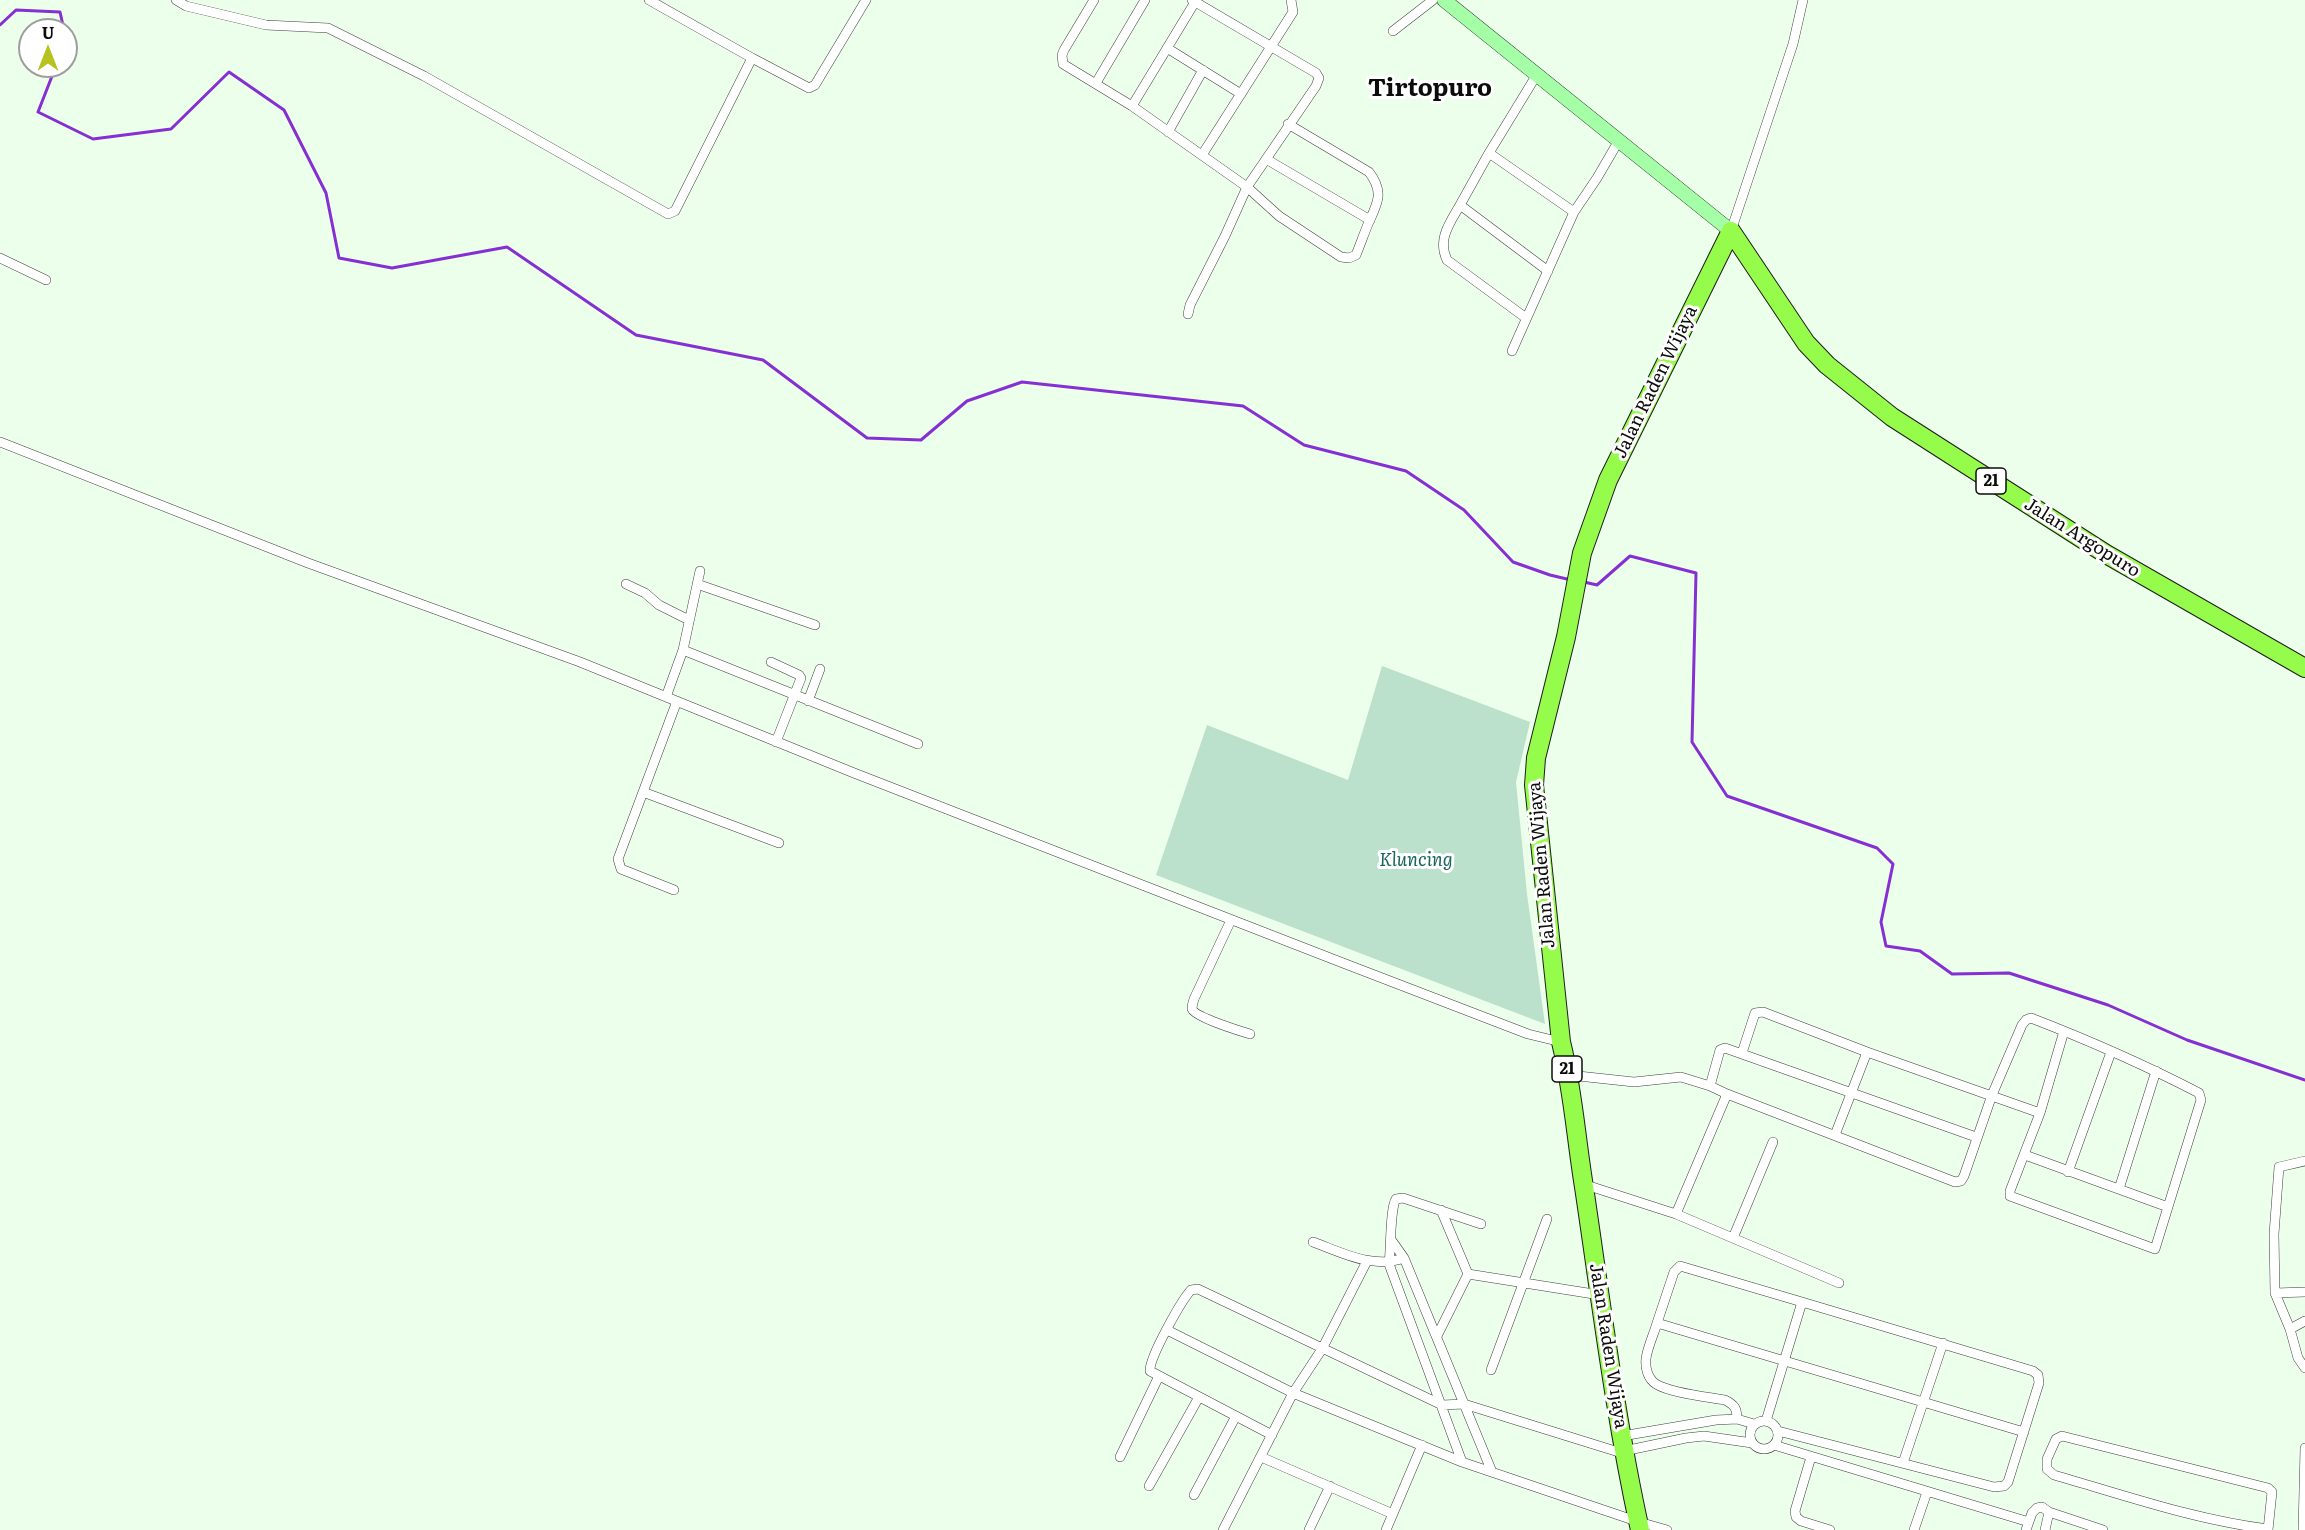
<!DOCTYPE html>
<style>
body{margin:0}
#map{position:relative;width:2305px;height:1530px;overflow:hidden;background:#ecffea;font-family:Literata,serif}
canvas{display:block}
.north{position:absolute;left:18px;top:18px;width:60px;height:60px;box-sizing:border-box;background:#fff;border:2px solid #9e9e9e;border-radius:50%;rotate:0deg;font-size:16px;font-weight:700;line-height:24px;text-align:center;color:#0c0c0c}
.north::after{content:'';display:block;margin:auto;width:21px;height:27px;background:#b6c21d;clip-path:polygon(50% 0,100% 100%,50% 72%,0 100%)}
</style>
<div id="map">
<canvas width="2305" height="1530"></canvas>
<div class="north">U</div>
</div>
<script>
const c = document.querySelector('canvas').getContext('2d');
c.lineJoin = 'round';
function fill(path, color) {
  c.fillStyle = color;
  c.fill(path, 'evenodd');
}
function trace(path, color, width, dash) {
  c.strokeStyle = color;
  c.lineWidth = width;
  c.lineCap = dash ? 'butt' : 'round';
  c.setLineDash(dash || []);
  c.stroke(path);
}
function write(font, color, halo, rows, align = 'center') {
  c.font = font + ' Literata,serif';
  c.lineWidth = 6;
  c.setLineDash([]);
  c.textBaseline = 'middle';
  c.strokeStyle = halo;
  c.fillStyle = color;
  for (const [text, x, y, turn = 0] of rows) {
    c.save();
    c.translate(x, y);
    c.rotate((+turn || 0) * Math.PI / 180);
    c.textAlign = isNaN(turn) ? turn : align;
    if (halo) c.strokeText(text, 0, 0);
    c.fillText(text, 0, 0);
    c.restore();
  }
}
const cemetery = new Path2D(`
 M1382 666 1530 722 1516 782 1527 894 1545 1024 1156 875 1207 725 1348 780Z`);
const stream = new Path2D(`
 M0 25 16 10 60 12 64 30
 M66 40V41
 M56 66 38 112 93 139 171 129 229 72 284 110 326 193 339 258 392 268 507 247 636 335 763 360 867 438 921 440 967 401 1022 382 1243 406 1304 445 1406 471 1464 510 1513 562 1550 575 1571 580
 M1584 582 1597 585 1630 556 1696 573 1692 742 1727 796 1877 848 1893 864 1881 922 1886 946 1920 951 1952 974 2009 973 2108 1005 2187 1040 2305 1080`);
const street = new Path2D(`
 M176 0 186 6 266 25 328 28 424 76 668 214 675 211 752 58 809 88 815 85 866 0
 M649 0 752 58
 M1094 0 1064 50 1062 55 1063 64 1132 106 1247 187 1279 216 1341 257 1349 258 1356 255C1360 245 1364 234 1368 224 1377 204 1385 193 1369 172L1288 124
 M1393 31 1433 0
 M1167 48 1241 94
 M1536 76 1489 153 1574 212
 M1096 83 1145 0
 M1132 106 1195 2
 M1168 132 1203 70
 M1489 153 1460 205 1548 271
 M1202 155 1293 12 1291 0
 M1266 159 1370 220
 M1460 205C1450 223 1437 239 1447 260L1526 318
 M1731 231 1793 44 1803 0
 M0 258 46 280
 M1188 314 1190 305 1225 236 1247 187 1316 86 1319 78 1316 73 1192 0
 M1512 351 1574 212 1597 178 1618 142
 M0 442 308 563 580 662 854 773 1343 963 1528 1034 1561 1042
 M626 584 645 593 659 605 689 620
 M697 584 815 625
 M683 650 918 744
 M771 662 799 675 801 678 776 742
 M666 697 683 650 700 571
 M808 701 820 669
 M643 792 779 843
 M674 890 621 869 618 859 677 701
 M1231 920 1194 999C1193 1002 1192 1006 1192 1009 1195 1017 1240 1031 1250 1034
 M1742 1053 1755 1013 1763 1012 1867 1052 2040 1113
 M1569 1075 1634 1082 1681 1077 1710 1086 1727 1094 1955 1182 1961 1181 1964 1176 1992 1095 2022 1025 2026 1020 2031 1018C2088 1040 2145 1065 2199 1093L2201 1100 2155 1249 2010 1196V1191L2040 1113 2064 1031
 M1710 1086 1720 1050 1725 1048 1976 1137
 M1835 1135 1867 1052
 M2025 1155 2168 1207
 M2305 1161 2279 1167 2274 1234 2275 1293 2290 1329 2298 1358 2305 1368
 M2068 1172 2111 1052
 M1583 1184 1676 1214 1839 1283
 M2119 1189 2156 1071
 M1676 1214 1727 1094
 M1733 1238 1773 1142
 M1392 1241 1404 1258 1492 1472
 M1313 1242C1343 1253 1372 1269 1404 1258
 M1468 1274 1600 1295
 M2275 1293 2305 1292
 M1802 1302 1680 1266 1674 1272 1657 1323 2024 1432
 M1657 1323C1654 1334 1647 1348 1646 1359 1645 1368 1648 1379 1656 1384 1670 1393 1708 1397 1725 1400 1735 1405 1737 1409 1737 1419
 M2290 1329 2305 1321
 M1167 1330 1293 1393 1462 1462 1639 1522 1667 1530
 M1437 1336 1468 1274 1441 1210
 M1491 1370 1547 1219
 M1750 1435a14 14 0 1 1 28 0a14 14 0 1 1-28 0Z
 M1766 1421 1802 1302 2033 1371 2038 1375 2039 1383 2008 1482 2004 1486 1994 1487 1778 1431
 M1272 1435 1150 1371C1149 1358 1181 1301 1191 1290L1198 1289 1442 1405 1464 1404 1625 1454
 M1622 1436 1716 1420 1737 1419 1754 1424
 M1774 1445 2029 1522
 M1624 1451 1686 1438 1704 1436 1752 1443
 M1120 1457 1159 1376
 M1261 1457 1393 1514
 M1811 1457 1795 1511 1796 1517 1801 1521 1830 1530
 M1462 1462 1389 1264C1391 1249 1390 1208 1396 1199L1403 1198 1481 1224
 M1903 1463 1943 1343
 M1149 1486 1199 1397
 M1194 1495 1236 1416
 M2049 1512 2103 1530
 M2268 1529C2195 1520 2124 1495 2054 1475L2047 1469V1459L2056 1439 2062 1436 2268 1488 2272 1492 2268 1530
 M1223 1530 1293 1393 1322 1349 1367 1261
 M1309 1530 1330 1486
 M1386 1530 1422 1445
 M1914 1530 1927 1492
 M2026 1530 2032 1513 2037 1508 2042 1507 2049 1512 2045 1530
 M2303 1530 2305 1448`);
const secondary = new Path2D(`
 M1444 0 1731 231`);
const highway = new Path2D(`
 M1640 1530C1615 1417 1601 1301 1584 1187 1576 1138 1573 1090 1561 1042L1534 785 1536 758 1566 637 1582 553 1608 480 1731 231 1806 343 1827 365 1892 417 2106 554 2305 668`);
const shields = [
 [1991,481,30],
 [1567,1069,30]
];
const shieldNames = [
 ["21",1991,481],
 ["21",1567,1069]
];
const streetNames = [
 ["Jalan Raden Wijaya",1656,382,-64],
 ["Jalan Argopuro",2082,538,32],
 ["Jalan Raden Wijaya",1542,865,-95],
 ["Jalan Raden Wijaya",1608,1346,81]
];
const parkNames = [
 ["Kluncing",1416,861]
];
const districtNames = [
 ["Tirtopuro",1430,89]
];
fill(cemetery, '#bbe1cc');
trace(stream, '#852fd4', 3);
trace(street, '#3f3f3f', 10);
trace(secondary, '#2e2e2e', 15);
trace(highway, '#1d1d1d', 20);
trace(street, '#fff', 9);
trace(secondary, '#a5ffa6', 14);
trace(highway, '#96fc4b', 18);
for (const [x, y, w] of shields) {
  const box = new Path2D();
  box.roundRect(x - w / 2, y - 13, w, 26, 4.5);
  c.fillStyle = '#fff';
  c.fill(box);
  trace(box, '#0c0c0c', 1.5);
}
write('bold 16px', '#0c0c0c', null, shieldNames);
write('18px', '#0c0c0c', '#fff', streetNames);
write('italic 18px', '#19665f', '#fff', parkNames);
write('bold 24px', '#0c0c0c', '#fff', districtNames);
</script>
